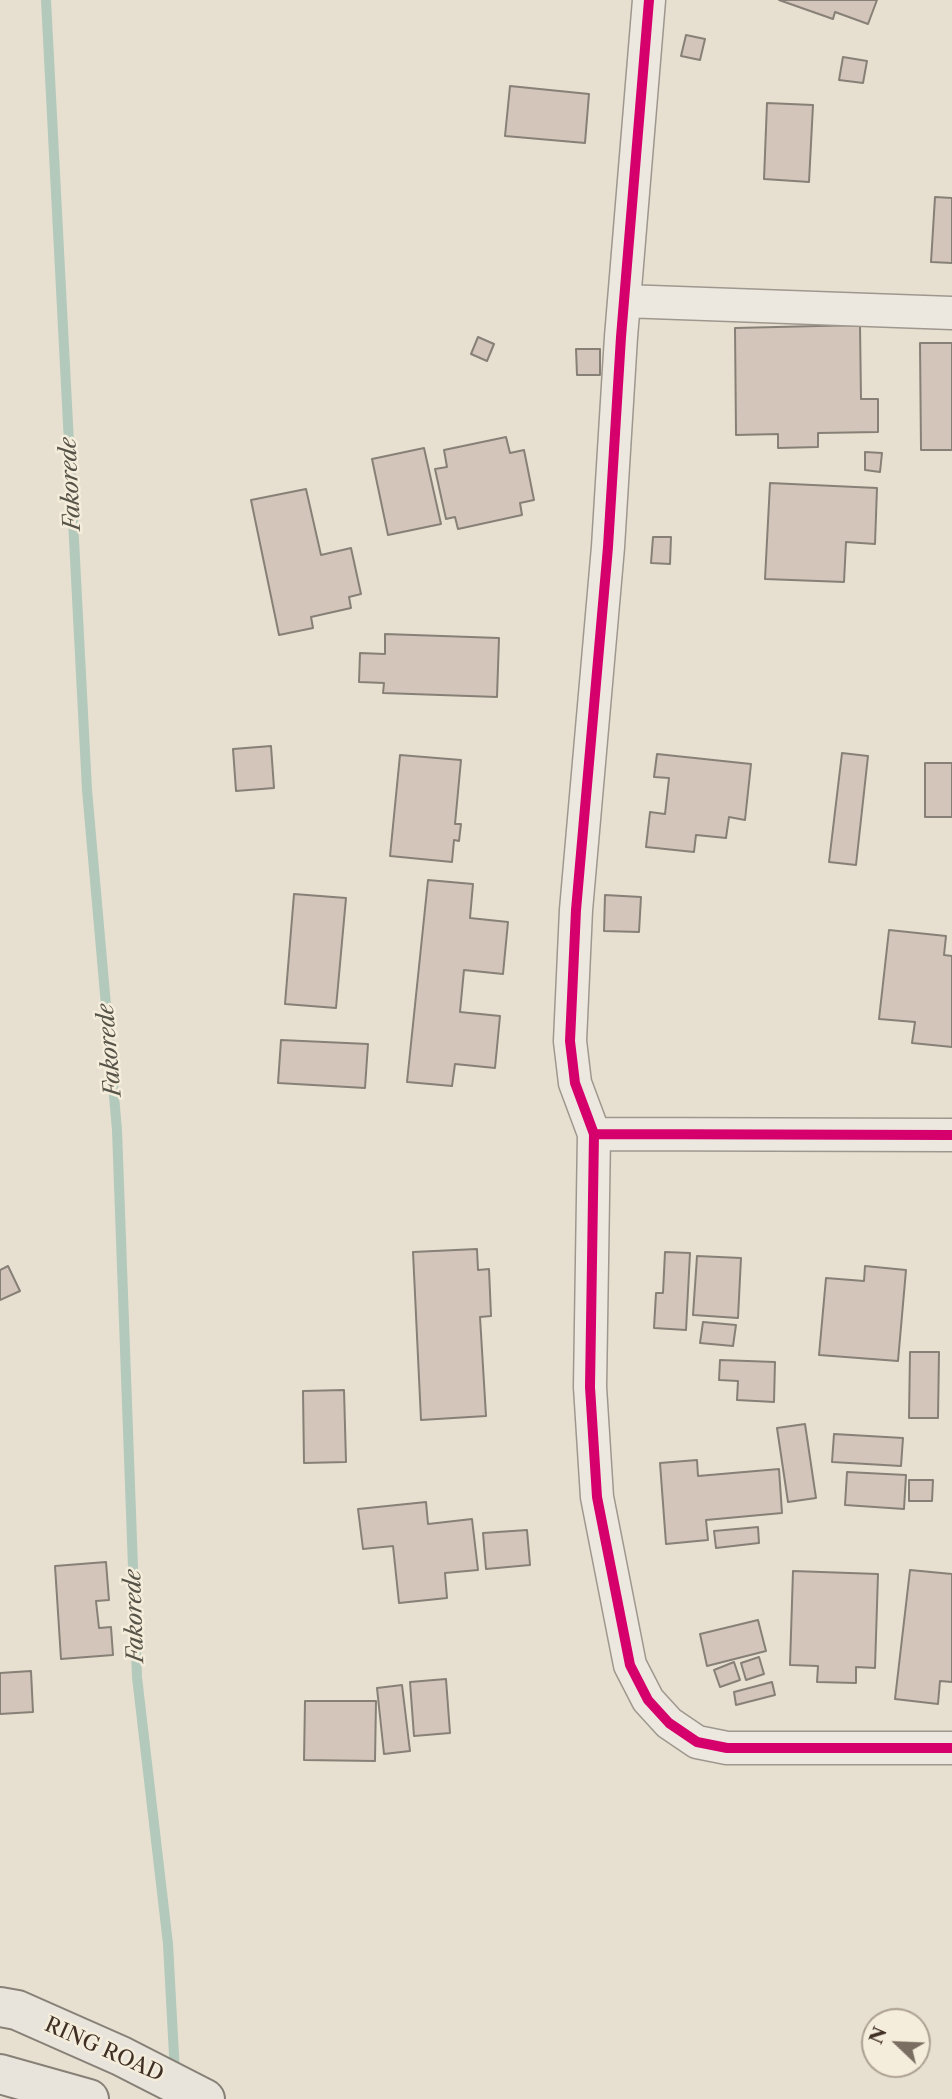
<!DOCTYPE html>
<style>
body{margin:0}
#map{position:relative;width:952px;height:2099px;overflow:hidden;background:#e7e0d1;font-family:"Libre Caslon Text",serif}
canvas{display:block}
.north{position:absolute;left:861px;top:2008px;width:70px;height:70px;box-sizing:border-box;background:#f5eddb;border:2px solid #aca192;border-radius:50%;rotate:293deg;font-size:19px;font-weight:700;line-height:28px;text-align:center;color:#3f2f25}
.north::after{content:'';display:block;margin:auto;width:24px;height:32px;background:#7a6d61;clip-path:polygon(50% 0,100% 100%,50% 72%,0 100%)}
</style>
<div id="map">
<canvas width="952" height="2099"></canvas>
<div class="north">N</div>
</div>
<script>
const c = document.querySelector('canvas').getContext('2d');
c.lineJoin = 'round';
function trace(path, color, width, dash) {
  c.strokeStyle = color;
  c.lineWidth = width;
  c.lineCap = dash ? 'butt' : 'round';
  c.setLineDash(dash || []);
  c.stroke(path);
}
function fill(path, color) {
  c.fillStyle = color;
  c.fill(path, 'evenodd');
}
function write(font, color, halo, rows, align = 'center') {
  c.font = font + ' "Libre Caslon Text",serif';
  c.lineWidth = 5;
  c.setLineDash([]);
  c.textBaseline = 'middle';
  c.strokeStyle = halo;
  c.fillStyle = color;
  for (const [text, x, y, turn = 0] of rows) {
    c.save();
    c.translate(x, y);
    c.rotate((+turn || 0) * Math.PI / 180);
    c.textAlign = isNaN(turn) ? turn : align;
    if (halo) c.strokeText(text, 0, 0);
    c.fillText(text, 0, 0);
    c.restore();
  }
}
const stream = new Path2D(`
 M46 0 87 790 117 1130 137 1677 168 1944 175 2074`);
const building = new Path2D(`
 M779 0H877L868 24 835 12 833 19Z
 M686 35 705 39 700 60 681 56Z
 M843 57 867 61 863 83 839 80Z
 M510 86 589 94 585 143 505 136Z
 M767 103 813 105 809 182 764 179Z
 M935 197 952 198V263L931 262Z
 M860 325 861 399H878V432L818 433V447L778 448V434L736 435 735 328Z
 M478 337 494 344 487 361 471 354Z
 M920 343H952V450H921Z
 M576 349H600V375H577Z
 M506 437 510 453 524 450 534 500 520 503 522 515 458 529 455 517 446 519 435 469 447 467 444 450Z
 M424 448 441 524 388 535 372 459Z
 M865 452 882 453 880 472 865 470Z
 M770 483 877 488 875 544 846 542 844 582 765 579Z
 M306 489 321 555 351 548 361 594 349 597 351 608 311 617 313 628 279 635 251 500Z
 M653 537H671L670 564 651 563Z
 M385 634 499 638 497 697 383 693 384 683 359 682 360 653 385 654Z
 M271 746 274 788 236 791 233 749Z
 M842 753 868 756 856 865 829 862Z
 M657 754 751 764 745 820 729 817 726 838 696 835 694 852 646 847 650 812 665 814 669 778 654 777Z
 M400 755 461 760 455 824H461L459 841 454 840 452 862 390 856Z
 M925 763H952V817H925Z
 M428 880 473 884 470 918 508 922 503 974 464 970 460 1012 500 1016 495 1068 455 1064 452 1086 407 1082Z
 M294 894 346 898 336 1008 285 1004Z
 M605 895 641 897 639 932 604 931Z
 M889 930 946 936 944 955 952 956V1047L912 1043 915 1022 879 1019Z
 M281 1040 368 1044 365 1088 278 1083Z
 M477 1249 478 1270 489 1269 491 1316 480 1317 486 1416 421 1420 413 1252Z
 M665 1252 690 1253 686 1330 654 1328 656 1293H663Z
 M697 1256 741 1258 738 1318 693 1315Z
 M8 1266 20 1291 0 1300V1270Z
 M865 1266 906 1270 898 1361 819 1355 826 1278 864 1281Z
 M703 1322 736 1325 733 1346 700 1343Z
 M910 1352H939L938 1418H909Z
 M720 1360 775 1362 774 1402 737 1400 738 1381 719 1380Z
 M344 1390 346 1462 304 1463 303 1391Z
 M805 1424 816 1498 788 1502 777 1428Z
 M834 1434 903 1438 901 1466 832 1462Z
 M697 1460 698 1476 779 1469 782 1513 706 1520 708 1540 666 1544 660 1463Z
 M847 1472 906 1475 904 1509 845 1505Z
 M909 1480H933L932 1501H909Z
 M426 1502 428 1524 472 1519 478 1570 445 1573 447 1598 399 1603 393 1546 363 1549 358 1509Z
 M758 1527 759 1543 716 1548 714 1531Z
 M527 1530 530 1565 486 1569 483 1533Z
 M106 1562 109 1600 96 1601 99 1628 111 1627 113 1655 61 1659 55 1566Z
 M910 1570 952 1574V1682L940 1681 938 1704 895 1699Z
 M793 1571 878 1574 875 1668 856 1667V1683L817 1682 818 1666 790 1665Z
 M758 1620 766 1651 707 1666 700 1634Z
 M759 1657 764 1674 746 1680 741 1663Z
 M734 1662 740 1680 720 1687 714 1670Z
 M31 1671 33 1712 0 1714V1673Z
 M446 1679 450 1733 414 1736 410 1682Z
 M772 1682 775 1695 736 1705 734 1692Z
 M402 1685 410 1751 384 1754 377 1688Z
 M305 1701H376L375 1761 304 1760Z`);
const minor = new Path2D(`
 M649 0 621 337 608 547 576 910 570 1041 575 1083 594 1134 590 1387 597 1497 630 1665 648 1700 669 1723 697 1742 727 1748H952
 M624 301 952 313
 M594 1134 952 1135`);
const major = new Path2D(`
 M0 2007 17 2010 121 2056 205 2099
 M0 2074 89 2099`);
const cycleway = new Path2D(`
 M649 0 621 337 608 547 576 910 570 1041 575 1083 594 1134 590 1387 597 1497 630 1665 648 1700 669 1723 697 1742 727 1748H952
 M594 1134 952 1135`);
const streetNames = [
 ["RING ROAD",104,2050,24]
];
const waterNames = [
 ["Fakorede",71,484,-93],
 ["Fakorede",110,1050,-95],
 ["Fakorede",135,1616,-92]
];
trace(stream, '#b2c9bb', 10);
fill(building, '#d3c5b9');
trace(building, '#868077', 2);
trace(minor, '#9e978e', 35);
trace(major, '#868077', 42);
trace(minor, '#ece8e0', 32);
trace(major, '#e9e4db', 38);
trace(cycleway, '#d6006c', 10);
write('21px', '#3f2f25', '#f5eddb', streetNames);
write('italic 23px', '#565348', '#f5eddb', waterNames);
</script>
